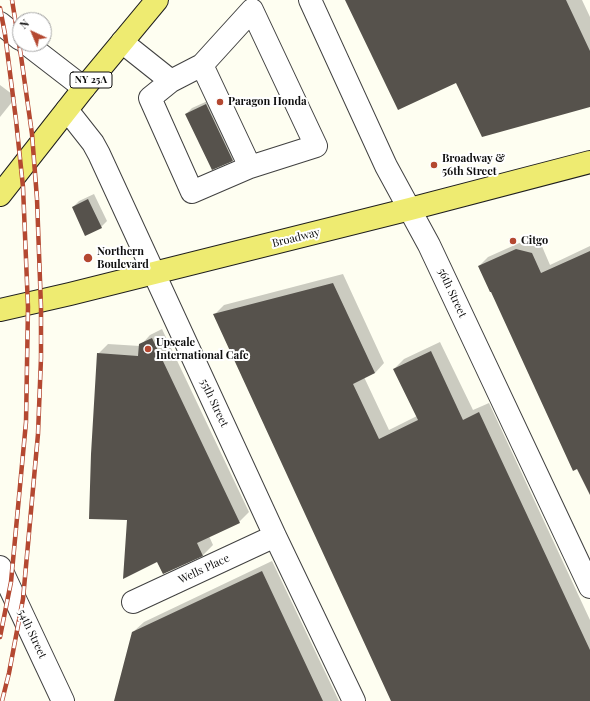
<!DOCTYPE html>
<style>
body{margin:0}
#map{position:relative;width:590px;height:701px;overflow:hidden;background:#fefef1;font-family:"Playfair Display",serif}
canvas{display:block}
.north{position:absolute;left:12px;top:12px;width:40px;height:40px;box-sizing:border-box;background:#fff;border:1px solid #9f9f9f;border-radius:50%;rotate:316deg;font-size:11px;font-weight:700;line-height:16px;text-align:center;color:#0e0e0e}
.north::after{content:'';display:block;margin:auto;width:14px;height:18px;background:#b44831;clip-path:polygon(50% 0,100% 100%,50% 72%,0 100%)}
</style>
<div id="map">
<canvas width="590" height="701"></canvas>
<div class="north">N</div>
</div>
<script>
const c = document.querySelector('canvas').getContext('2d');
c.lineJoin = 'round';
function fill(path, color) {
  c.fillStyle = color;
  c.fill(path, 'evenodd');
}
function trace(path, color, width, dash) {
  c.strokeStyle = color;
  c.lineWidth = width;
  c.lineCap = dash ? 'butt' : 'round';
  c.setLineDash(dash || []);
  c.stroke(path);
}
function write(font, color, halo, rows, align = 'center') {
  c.font = font + ' "Playfair Display",serif';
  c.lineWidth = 4;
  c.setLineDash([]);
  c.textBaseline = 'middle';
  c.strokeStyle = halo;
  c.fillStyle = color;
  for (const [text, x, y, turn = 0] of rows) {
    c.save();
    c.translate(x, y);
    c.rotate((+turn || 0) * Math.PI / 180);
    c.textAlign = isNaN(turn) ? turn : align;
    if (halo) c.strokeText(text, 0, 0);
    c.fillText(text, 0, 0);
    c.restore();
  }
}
const shadow = new Path2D(`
 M346 0H582L590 17V106L456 81Z
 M0 85 16 97 0 117Z
 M212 99 238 154 233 160 212 169 186 114 192 108Z
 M94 194 107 221 101 227 73 207 79 201Z
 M526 240 541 244 550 265 590 246V488L479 266 488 257Z
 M343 274 384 363 375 373 364 377 389 430 417 416 394 369 404 359 440 342 473 410 489 403 590 620V701H392L214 315 224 305Z
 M162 329 249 512 239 522 209 536 213 545 203 555 163 573 157 561 128 519 98 354 108 344 140 346 150 335Z
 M272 561 339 701H115L133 632 144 622Z`);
const building = new Path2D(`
 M345 0H566L590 51V107L482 137 456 83 398 110Z
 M206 104 233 161 212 170 185 114Z
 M88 199 102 228 85 236 72 207Z
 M516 249 532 253 541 273 590 251V495L577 469 573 471 491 292H490L478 266Z
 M333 283 375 373 353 384 379 439 418 420 393 369 431 351 463 420 479 412 590 650V701H391L213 314Z
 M152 338 240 523 197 543 203 556 163 574 157 562 123 579 127 520 89 519 91 454 97 353 138 356 139 344Z
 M262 571 323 701H114L132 632Z`);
const minor = new Path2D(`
 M310 0 386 166 429 245 590 587
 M0 23 20 39
 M122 42 171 81 202 65 252 10 316 146 250 167 202 65
 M27 44 84 88
 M171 81 150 98 192 192 250 167
 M67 110 93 143 99 154 275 536 354 701
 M0 567 63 701
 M133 602 275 536`);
const major = new Path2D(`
 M0 195 84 88 157 0
 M0 310 70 294 410 209 590 162`);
const rail = new Path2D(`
 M0 8 5 34 16 120 23 187 28 307 26 422 11 582 0 637
 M2 701 9 673 23 599 38 434 41 358V307L37 199 32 134 21 56 12 0`);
const markers = [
 [220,102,4,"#b44831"],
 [434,165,4,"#b44831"],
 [513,241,4,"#b44831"],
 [88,258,5,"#b44831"],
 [148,349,4,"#b44831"]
];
const shields = [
 [91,80,42]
];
const shieldNames = [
 ["NY 25A",91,80]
];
const poiNames = [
 ["Paragon Honda",228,102],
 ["Broadway &",442,159],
 ["56th Street",442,172],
 ["Citgo",521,241],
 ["Northern",97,252],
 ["Boulevard",97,265],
 ["Upscale",156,343],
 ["International Cafe",156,356]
];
const streetNames = [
 ["Broadway",296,238,-14],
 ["56th Street",452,293,65],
 ["55th Street",214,403,65],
 ["Wells Place",204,569,-25],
 ["54th Street",32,634,65]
];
fill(shadow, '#0003');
fill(building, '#56524c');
trace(minor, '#414141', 24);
trace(major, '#1f1f1f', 24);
trace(minor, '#fff', 22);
trace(major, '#eeeb71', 22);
trace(rail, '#b44831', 4.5);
trace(rail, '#fff', 3, [9]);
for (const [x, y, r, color] of markers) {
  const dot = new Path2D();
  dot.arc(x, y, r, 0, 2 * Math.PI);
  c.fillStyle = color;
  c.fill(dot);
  trace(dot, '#fff', 1.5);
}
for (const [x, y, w] of shields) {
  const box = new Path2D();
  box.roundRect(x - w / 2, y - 8, w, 16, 3);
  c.fillStyle = '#fff';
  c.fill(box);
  trace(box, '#0e0e0e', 1);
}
write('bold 10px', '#0e0e0e', null, shieldNames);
write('bold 11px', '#0e0e0e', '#fff', poiNames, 'left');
write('11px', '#0e0e0e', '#fff', streetNames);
</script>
